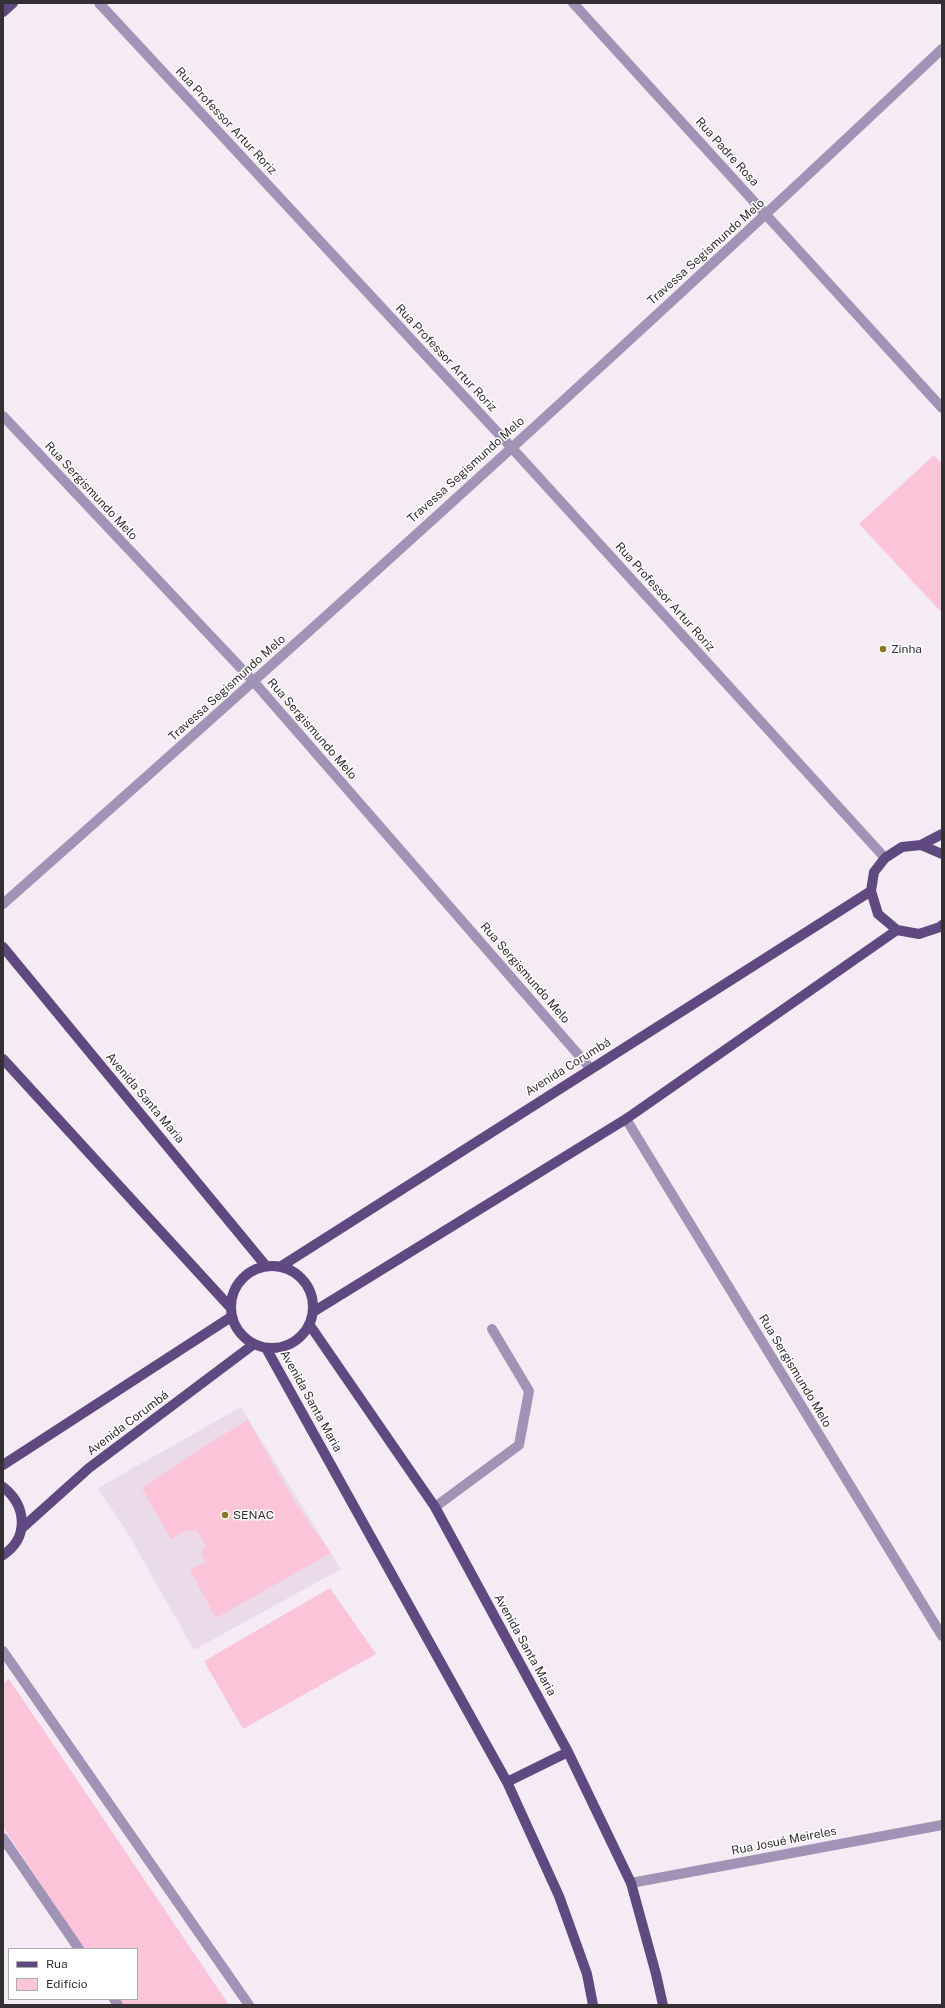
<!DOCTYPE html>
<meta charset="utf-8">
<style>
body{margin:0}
#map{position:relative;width:945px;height:2008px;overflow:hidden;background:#f5ebf4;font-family:"Public Sans",sans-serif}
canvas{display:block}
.frame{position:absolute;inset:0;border:4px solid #332f32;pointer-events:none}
.legend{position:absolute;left:8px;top:1948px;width:130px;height:52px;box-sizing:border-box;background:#fff;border:1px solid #adacad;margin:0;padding:5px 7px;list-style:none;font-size:12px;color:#332f32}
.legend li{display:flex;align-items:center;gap:8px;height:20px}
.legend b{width:20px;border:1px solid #adacad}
</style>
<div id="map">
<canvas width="945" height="2008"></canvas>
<div class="frame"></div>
<ul class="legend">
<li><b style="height:5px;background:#604881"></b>Rua</li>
<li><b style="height:11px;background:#fbc4d8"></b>Edifício</li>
</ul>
</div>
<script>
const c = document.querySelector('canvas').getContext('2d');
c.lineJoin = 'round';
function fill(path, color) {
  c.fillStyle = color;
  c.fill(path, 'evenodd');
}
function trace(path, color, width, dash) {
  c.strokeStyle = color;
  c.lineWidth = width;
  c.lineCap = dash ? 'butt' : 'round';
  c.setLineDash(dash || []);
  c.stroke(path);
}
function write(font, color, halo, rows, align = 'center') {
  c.font = font + ' "Public Sans",sans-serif';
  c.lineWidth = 3;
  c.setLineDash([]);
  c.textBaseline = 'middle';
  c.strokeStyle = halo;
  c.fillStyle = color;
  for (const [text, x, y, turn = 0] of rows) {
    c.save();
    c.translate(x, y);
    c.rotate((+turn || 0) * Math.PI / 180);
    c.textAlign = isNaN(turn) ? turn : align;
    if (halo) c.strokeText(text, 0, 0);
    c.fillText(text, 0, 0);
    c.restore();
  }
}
const built = new Path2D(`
 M241 1407 341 1569 194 1650 127 1532 98 1488Z`);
const building = new Path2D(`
 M934 455 942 464V613L859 524Z
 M248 1420 295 1503 331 1553 216 1618 190 1570 206 1562 202 1554 206 1545 196 1530 182 1532 171 1539 142 1488 205 1446Z
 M330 1588 376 1654 243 1729 204 1661Z
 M9 1679 229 2005H122L118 1999H137V1949H84L3 1827V1683Z`);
const minor = new Path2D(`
 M99 3 511 447 885 858
 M573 3 942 408
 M3 416 254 682 590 1068
 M3 904C320 624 634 340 942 49
 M626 1119 942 1636
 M435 1507 519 1445 529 1391 492 1329
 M3 1651 249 2005
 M3 1838 79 1949
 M631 1883 942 1825
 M114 1999 118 2005`);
const major = new Path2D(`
 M3 12 13 3
 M921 845 942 834
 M942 854 921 845 902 847 885 858 874 872 871 891 878 914 897 930 919 934 940 927 942 925
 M3 947 266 1266
 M3 1059 230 1307
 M231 1307a41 41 0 1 1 82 0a41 41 0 1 1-82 0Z
 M280 1267 871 891
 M313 1312 626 1119 897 930
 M309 1324 435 1507 568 1752 631 1883 656 1974 663 2005
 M266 1348 507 1782 559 1896 587 1974 593 2005
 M3 1465 231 1317
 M3 1487C26 1505 30 1537 3 1555
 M21 1529 89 1468 254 1344
 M507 1782 568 1752`);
const markers = [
 [883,649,4,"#877a1f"],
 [225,1515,4,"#877a1f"]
];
const streetNames = [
 ["Rua Professor Artur Roriz",226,121,47],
 ["Rua Padre Rosa",727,152,48],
 ["Travessa Segismundo Melo",706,252,-42],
 ["Rua Professor Artur Roriz",446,358,47],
 ["Travessa Segismundo Melo",466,470,-42],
 ["Rua Sergismundo Melo",91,491,47],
 ["Rua Professor Artur Roriz",665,597,48],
 ["Travessa Segismundo Melo",227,688,-42],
 ["Rua Sergismundo Melo",312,729,49],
 ["Rua Sergismundo Melo",525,973,49],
 ["Avenida Corumbá",568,1067,-32],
 ["Avenida Santa Maria",145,1098,50],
 ["Rua Sergismundo Melo",795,1371,59],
 ["Avenida Santa Maria",311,1401,61],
 ["Avenida Corumbá",128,1423,-37],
 ["Avenida Santa Maria",525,1645,61],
 ["Rua Josué Meireles",784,1841,-11]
];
const poiNames = [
 ["Zinha",891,649],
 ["SENAC",233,1515]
];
fill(built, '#ebdbe9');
fill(building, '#fbc4d8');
trace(minor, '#a093b5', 10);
trace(major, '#604881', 10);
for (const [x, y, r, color] of markers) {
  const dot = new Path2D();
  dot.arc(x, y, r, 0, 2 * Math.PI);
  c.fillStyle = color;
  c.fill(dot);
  trace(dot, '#fff', 1.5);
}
write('12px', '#332f32', '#fff', streetNames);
write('12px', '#332f32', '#fff', poiNames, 'left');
</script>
